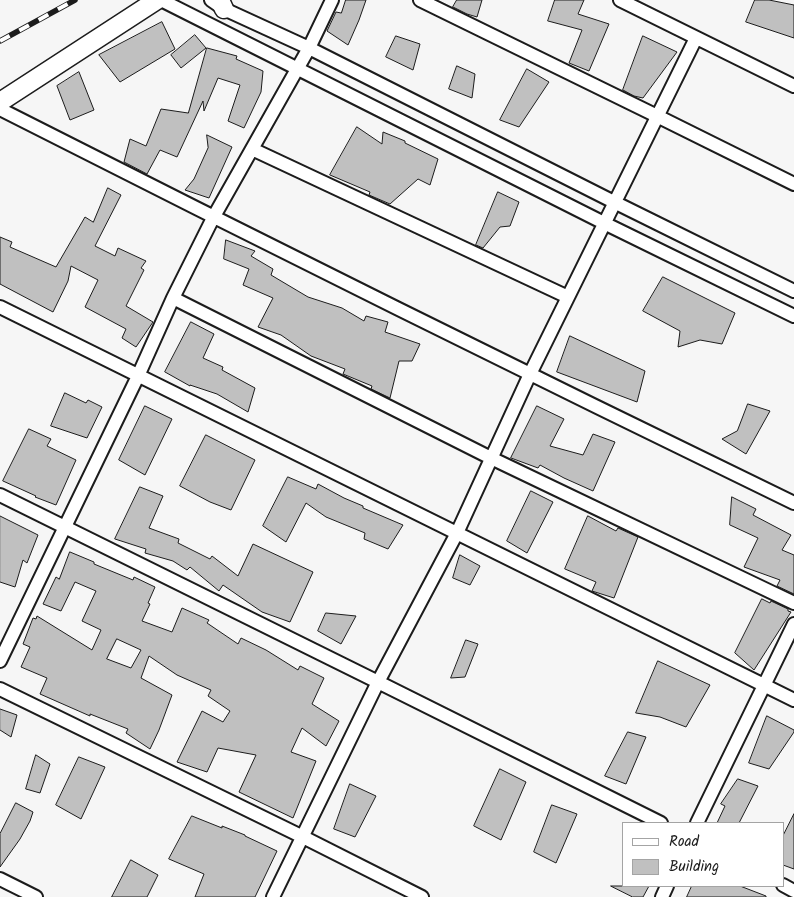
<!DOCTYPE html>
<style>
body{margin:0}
#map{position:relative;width:794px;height:897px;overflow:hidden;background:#f6f6f6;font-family:Kalam,sans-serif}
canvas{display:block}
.legend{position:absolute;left:622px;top:822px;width:162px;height:65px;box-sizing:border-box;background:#fff;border:1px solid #a4a4a4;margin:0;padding:6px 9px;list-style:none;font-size:15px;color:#1c1c1c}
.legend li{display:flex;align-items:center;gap:10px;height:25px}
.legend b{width:25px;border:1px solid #a4a4a4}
</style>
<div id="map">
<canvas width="794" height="897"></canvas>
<ul class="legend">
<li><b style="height:6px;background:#fff"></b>Road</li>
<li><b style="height:14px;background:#c0c0c0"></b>Building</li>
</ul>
</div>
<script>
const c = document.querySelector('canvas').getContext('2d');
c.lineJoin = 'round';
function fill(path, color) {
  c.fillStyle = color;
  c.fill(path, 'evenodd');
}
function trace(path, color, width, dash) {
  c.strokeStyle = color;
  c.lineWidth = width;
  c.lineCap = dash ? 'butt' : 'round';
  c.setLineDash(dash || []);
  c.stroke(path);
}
const building = new Path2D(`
 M346 0H366L359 20 348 45 327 31 336 12 341 13Z
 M457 0H482L477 17 467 14 453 7Z
 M555 0H584L578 14 609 24 589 71 569 63 582 30 548 21Z
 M755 0H769L794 5V38L746 22Z
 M162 22 175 49 120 82 99 55Z
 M195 35 206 48 181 68 171 55Z
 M396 36 420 44 413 70 386 57Z
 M643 36 677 52 643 98 634 96 623 90Z
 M207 48 237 56 236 59 263 71 261 92 244 128 228 121 240 85 218 78 204 111 203 101 177 157 160 150 147 174 124 162 130 139 146 146 161 109 188 113Z
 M457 66 475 74 472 98 449 89Z
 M527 69 549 82 519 127 500 120Z
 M79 72 94 110 70 120 57 86Z
 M357 127 382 144 383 132 405 141V143L438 159 430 185 418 179 390 204 369 195 370 192 330 175Z
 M207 135 232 147 209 198 185 190 194 179 208 148Z
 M108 188 121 195 95 246 115 256 118 248 146 261 141 268 144 270 126 306 153 322 136 347 122 338 126 329 85 307 98 280 71 266 68 281 53 312 0 284V237L12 242 10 247 56 267 85 217 93 222Z
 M498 192 519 202 510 226 500 227 483 248 476 245Z
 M226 240 255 251 251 256 273 269 271 275 308 297 342 308 364 321 366 316 388 322 385 332 420 344 412 361H399L390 398 371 389 372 386 343 374 345 369 311 356 281 335 258 327 273 298 243 285 249 269 224 259Z
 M663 277 735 313 722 344 700 340 678 347 680 331 643 311Z
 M191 322 214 334 203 358 223 367 222 370 255 388 248 412 217 394 190 385V386L165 372Z
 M570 336 645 371 637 402 557 372Z
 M65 393 86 403 88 400 102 407 87 438 51 426Z
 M748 404 770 411 746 454 722 439 737 431Z
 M145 406 172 419 145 475 119 460Z
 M537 406 564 419 550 446 583 455 593 434 615 442 593 491 564 478 540 465 538 468 511 458Z
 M29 429 51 439 47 446 76 460 56 505 35 497 36 496 3 481Z
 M206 435 255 460 231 510 210 502 180 486Z
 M288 477 316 489 318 484 344 498 363 506V508L403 525 388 549 364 539 365 533 326 517 306 503 286 542 263 526Z
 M140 487 163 496 149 528 179 539 178 543 210 559 212 556 238 576 253 544 313 572 290 622 262 612 223 585 219 591 190 567 187 570 173 561 145 553 146 549 115 539Z
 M531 491 553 502 527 553 507 541Z
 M732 497 756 509 753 515 791 535 782 550 794 555V594L777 586 780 580 744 567 758 538 730 525Z
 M0 516 38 535 27 563 23 560 15 587 0 582Z
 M588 516 616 531 618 528 638 537 614 598 592 591 596 582 565 569Z
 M70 552 94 562V564L133 580 134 577 155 587 148 603 150 604 142 621 172 632 182 608 209 620 207 623 238 644 241 638 266 650 298 670 300 666 324 678 312 704 339 721 326 746 302 728 291 752 316 761 293 818 239 792 256 755 218 748 207 772 177 762 202 711 223 722 230 711 208 696 211 690 177 675 149 656 141 678 172 695 159 730 150 749 126 733 128 729 90 714V716L40 694 47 678 21 667 30 647 23 644 33 618 36 619 37 616 92 650 101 630 82 621 96 591 75 582 61 611 43 604 56 577 59 579ZM117 639 141 650 131 668 107 659Z
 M460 555 480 566 470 585 453 578Z
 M762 599 770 603 771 601 788 609V611L791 612 754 670 735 653Z
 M326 613 356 616 341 644 318 631Z
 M466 640 478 644 465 677 451 678Z
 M658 661 710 685 686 727 660 717 636 713Z
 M0 709 17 715 11 737 0 730Z
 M767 716 794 730V732L769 769 749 763Z
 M628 732 646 737 626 784 605 776Z
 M36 755 50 764 40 793 26 789Z
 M79 757 105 767 81 819 56 805Z
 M500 769 526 782 501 840 474 826Z
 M738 779 758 786 739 823H717L725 806 721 804Z
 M350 784 376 796 355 837 334 829Z
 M16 803 33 812 30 821 20 839 0 867V834Z
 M552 805 577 814 556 863 534 852Z
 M794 814V869L783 865V836Z
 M192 816 222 828V826L245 835V836L277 851 255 897H195L204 874 169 859Z
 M131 860 158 875 147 897H112Z
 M611 886H649L643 897H633Z
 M692 886H740L766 896V897H687Z`);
const street = new Path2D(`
 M161 0 604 223 794 316
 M211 0 224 9 309 48 614 202 794 291
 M420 0 657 116 794 184
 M620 0 794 86
 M0 109C264 243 528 374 794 503
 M252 149 568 297
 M173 298 491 458 794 603
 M0 307 794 700
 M0 495 378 682 661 823
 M0 661 138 376 173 298 213 218 309 48 332 0
 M0 689 303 837 422 897
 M697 823 794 624
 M0 879 36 897
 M783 885 794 891
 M273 897 378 682 457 533 530 374 696 38
 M662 897 667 886`);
const secondary = new Path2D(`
 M220 0 224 9
 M0 102 157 0`);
const rail = new Path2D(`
 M0 41 75 0`);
fill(building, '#c0c0c0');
trace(building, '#1c1c1c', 1);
trace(street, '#1c1c1c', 16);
trace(secondary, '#1c1c1c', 21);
trace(street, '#fff', 12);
trace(secondary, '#fff', 18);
trace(rail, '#1c1c1c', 5.5);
trace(rail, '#fff', 4, [11]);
</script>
